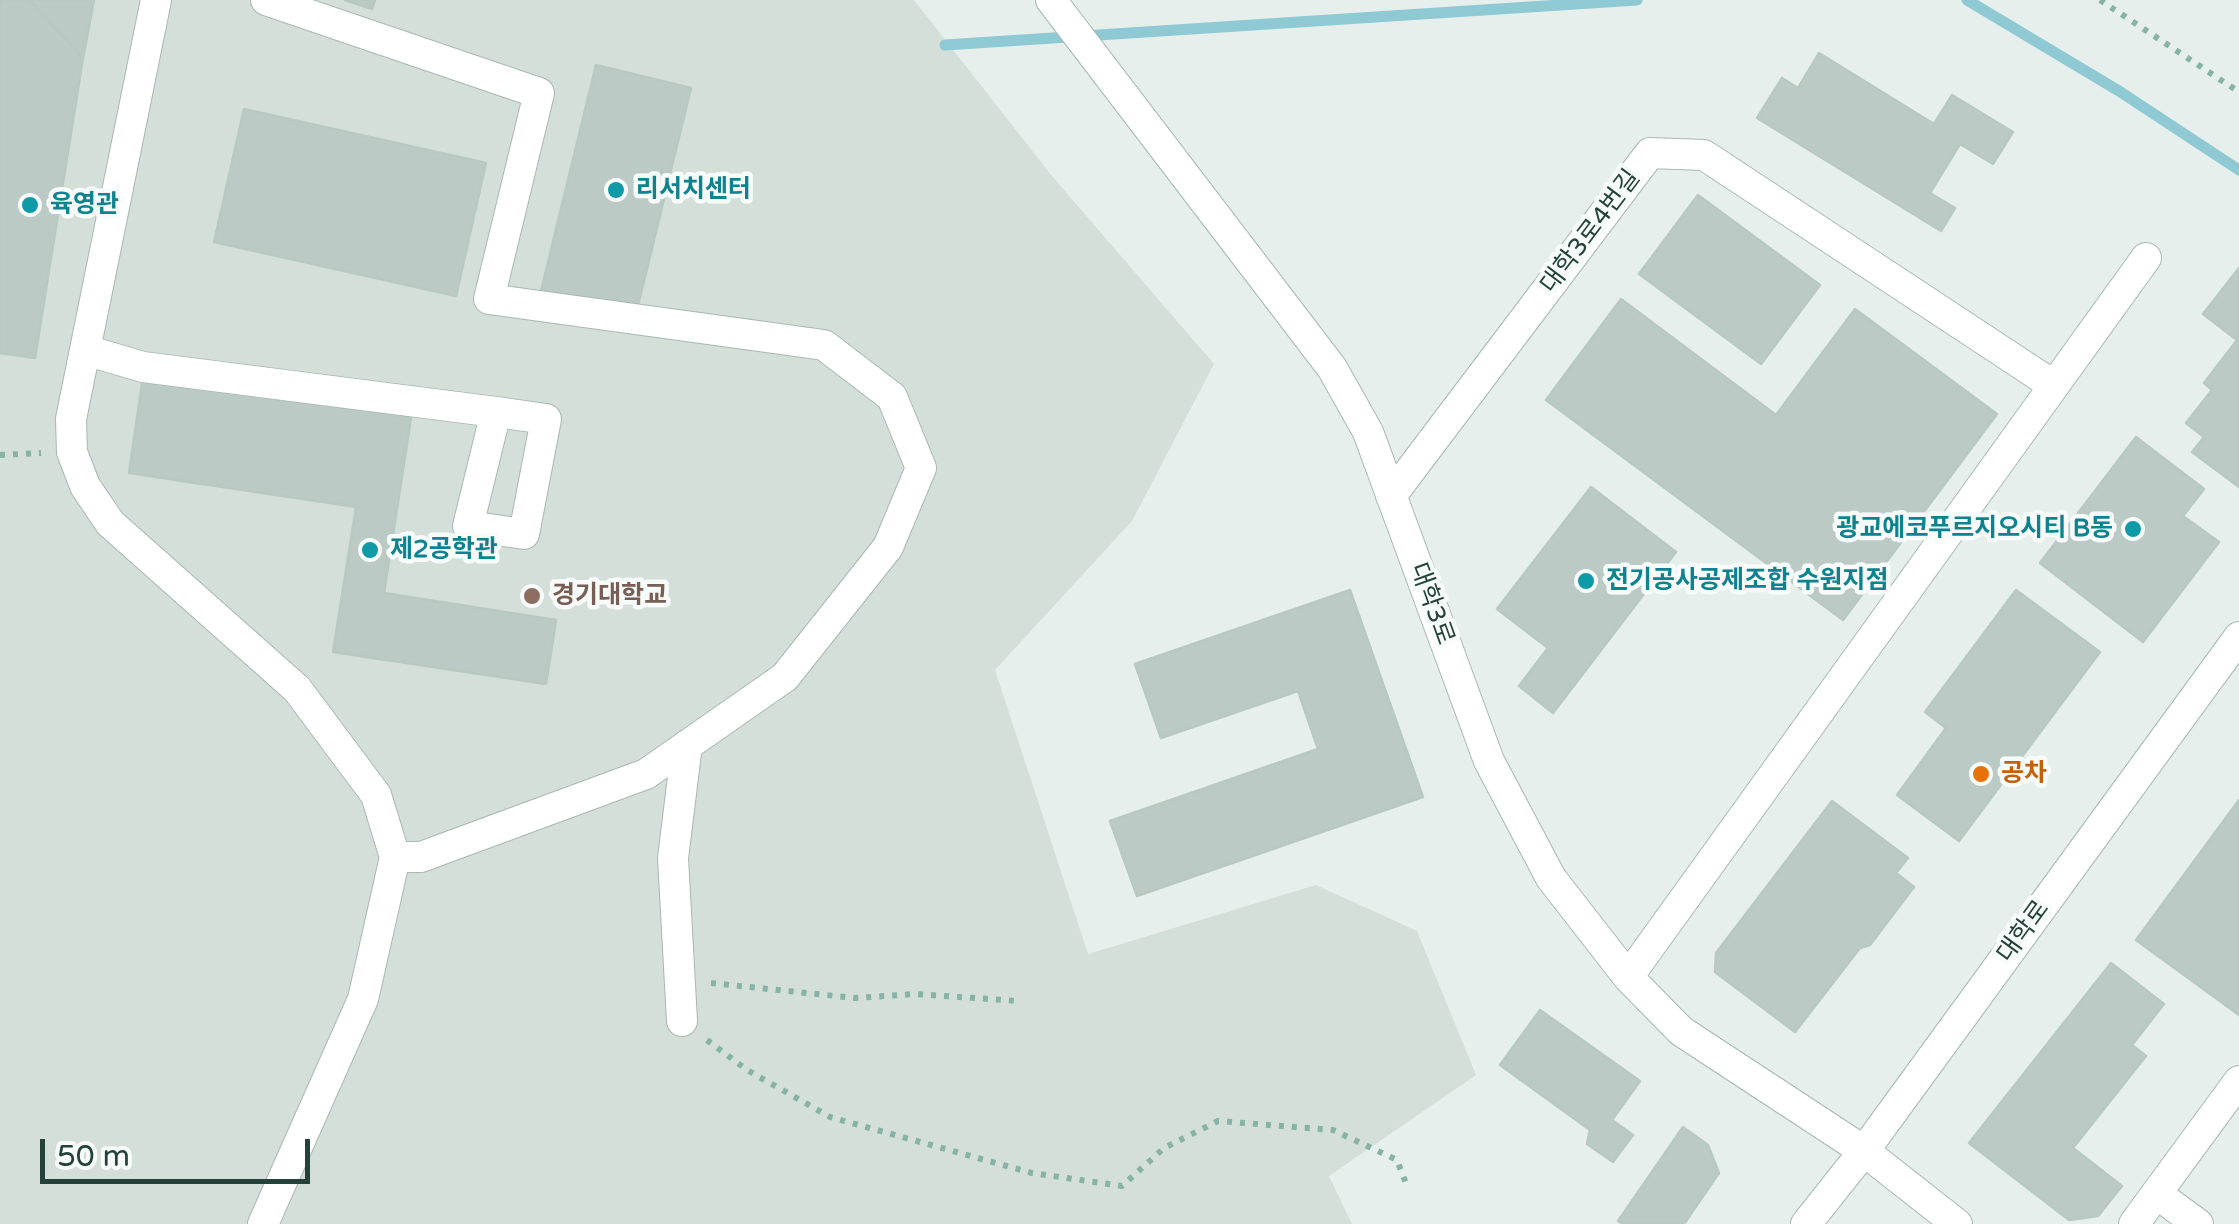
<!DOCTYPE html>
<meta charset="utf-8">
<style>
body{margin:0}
#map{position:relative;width:2239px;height:1224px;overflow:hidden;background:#e6efeb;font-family:"Varela Round",sans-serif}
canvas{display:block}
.scale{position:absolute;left:40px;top:1139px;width:270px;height:45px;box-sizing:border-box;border:5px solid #24423a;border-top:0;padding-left:12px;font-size:30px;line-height:35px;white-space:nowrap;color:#24423a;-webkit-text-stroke:8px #f7fbf9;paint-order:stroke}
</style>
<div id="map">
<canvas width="2239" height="1224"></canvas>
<div class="scale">50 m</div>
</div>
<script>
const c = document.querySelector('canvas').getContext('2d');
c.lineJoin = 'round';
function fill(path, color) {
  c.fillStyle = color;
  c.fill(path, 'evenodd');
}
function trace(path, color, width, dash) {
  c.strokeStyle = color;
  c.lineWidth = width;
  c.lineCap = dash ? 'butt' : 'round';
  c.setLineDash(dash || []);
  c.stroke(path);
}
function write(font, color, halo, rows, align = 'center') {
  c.font = font + ' "Varela Round","Noto Sans KR",sans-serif';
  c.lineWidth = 9;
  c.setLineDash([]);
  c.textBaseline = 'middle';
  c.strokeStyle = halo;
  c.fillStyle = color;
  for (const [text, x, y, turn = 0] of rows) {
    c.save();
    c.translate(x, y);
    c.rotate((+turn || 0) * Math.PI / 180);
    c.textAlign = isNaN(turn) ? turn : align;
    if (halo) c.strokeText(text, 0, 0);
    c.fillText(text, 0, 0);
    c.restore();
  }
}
const built = new Path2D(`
 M0 0H914L1052 176 1214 364 1132 521 995 670 1088 954 1316 885 1417 931 1476 1075 1329 1176 1352 1224H0Z`);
const stream = new Path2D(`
 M1967 0 2119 91 2239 170
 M945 45 1637 0`);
const building = new Path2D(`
 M0 0H29L83 58 35 358 0 353Z
 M29 0H94L83 58Z
 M345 0H375L372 9Z
 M1819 53 1934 124 1952 95 2013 132 1993 164 1960 144 1930 193 1955 208 1941 231 1757 118 1782 78 1798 88Z
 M596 65 691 88 636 314 541 291Z
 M244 109 486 163 456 296 214 242Z
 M1698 195 1820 285 1761 364 1639 274Z
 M2239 268V487L2192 452 2204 437 2186 423 2212 390 2204 383 2237 340 2203 314Z
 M1621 299 1776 415 1855 309 1997 414 1843 620 1546 400Z
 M143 377 411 418 384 593 556 620 546 684 333 652 356 507 129 473Z
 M2136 437 2204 489 2183 516 2219 542 2143 642 2040 563Z
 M1591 487 1676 552 1553 713 1519 686 1548 648 1497 609Z
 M1350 590 1423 797 1137 896 1110 821 1318 749 1298 691 1161 738 1135 664Z
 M2016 590 2100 652 1959 841 1897 795 1946 728 1925 712Z
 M2239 800V1015L2136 940Z
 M1832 801 1908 858 1896 873 1914 887 1870 945 1860 948 1795 1032 1715 972 1716 953Z
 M2111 963 2164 1004 2132 1045 2146 1056 2073 1148 2122 1186 2098 1216 2069 1220 1969 1143Z
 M1540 1010 1640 1081 1612 1120 1633 1135 1613 1162 1587 1144 1590 1130 1500 1065Z
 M1683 1127 1708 1145 1719 1173 1684 1224H1623L1618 1221Z`);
const path = new Path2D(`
 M2100 0 2239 92
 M0 455 41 453
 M711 983 855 998 915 994 1018 1001
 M707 1040 747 1070 830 1117 1032 1173 1122 1186 1164 1148 1218 1121 1333 1130 1397 1160 1407 1186`);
const minor = new Path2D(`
 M156 0 71 419 72 452 85 486 110 523 297 689 376 795 395 857 363 999 263 1224
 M266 0 539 93 489 299 824 345 892 397 921 468 888 547 785 677 646 774 421 857H395
 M1051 0 1332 368 1368 432 1489 761 1551 878 1628 977 1681 1031 1864 1151 1957 1224
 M85 350 143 367 496 412 546 419 524 534 468 526 496 412
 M1391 496 1650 153 1704 155 2053 385
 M1628 977 2146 258
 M682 1021 673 858 687 745
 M2157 1194 2198 1224
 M1806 1224 1864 1151 2239 637
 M2134 1224 2239 1081`);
const markers = [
 [616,190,10,"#0f9aa8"],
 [30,205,10,"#0f9aa8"],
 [2133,529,10,"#0f9aa8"],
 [370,550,10,"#0f9aa8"],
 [1586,581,10,"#0f9aa8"],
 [532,596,10,"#8d6e63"],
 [1981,774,10,"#e8710a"]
];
const cultureNames = [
 ["리서치센터",636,190],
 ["육영관",50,205],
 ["광교에코푸르지오시티 B동",2113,529,"right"],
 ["제2공학관",390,550],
 ["전기공사공제조합 수원지점",1606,581]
];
const streetNames = [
 ["대학3로4번길",1591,232,-53],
 ["대학3로",1431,604,70],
 ["대학로",2024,932,-54]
];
const educationNames = [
 ["경기대학교",552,596]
];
const foodNames = [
 ["공차",2001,774]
];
fill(built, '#d4dfda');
trace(stream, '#8ec9d4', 11);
fill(building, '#bbcac4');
trace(building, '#b8c9c2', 2.5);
trace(minor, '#a8b8b2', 32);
trace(path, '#86b3a5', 6, [5, 8]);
trace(minor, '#fff', 30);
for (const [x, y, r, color] of markers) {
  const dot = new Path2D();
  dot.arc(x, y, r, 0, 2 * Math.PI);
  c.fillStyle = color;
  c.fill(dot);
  trace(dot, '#f7fbf9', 4);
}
write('bold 25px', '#0d838f', '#f7fbf9', cultureNames, 'left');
write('25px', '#24423a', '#f7fbf9', streetNames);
write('bold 25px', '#785e54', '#f7fbf9', educationNames, 'left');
write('bold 25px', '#c56008', '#f7fbf9', foodNames, 'left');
</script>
